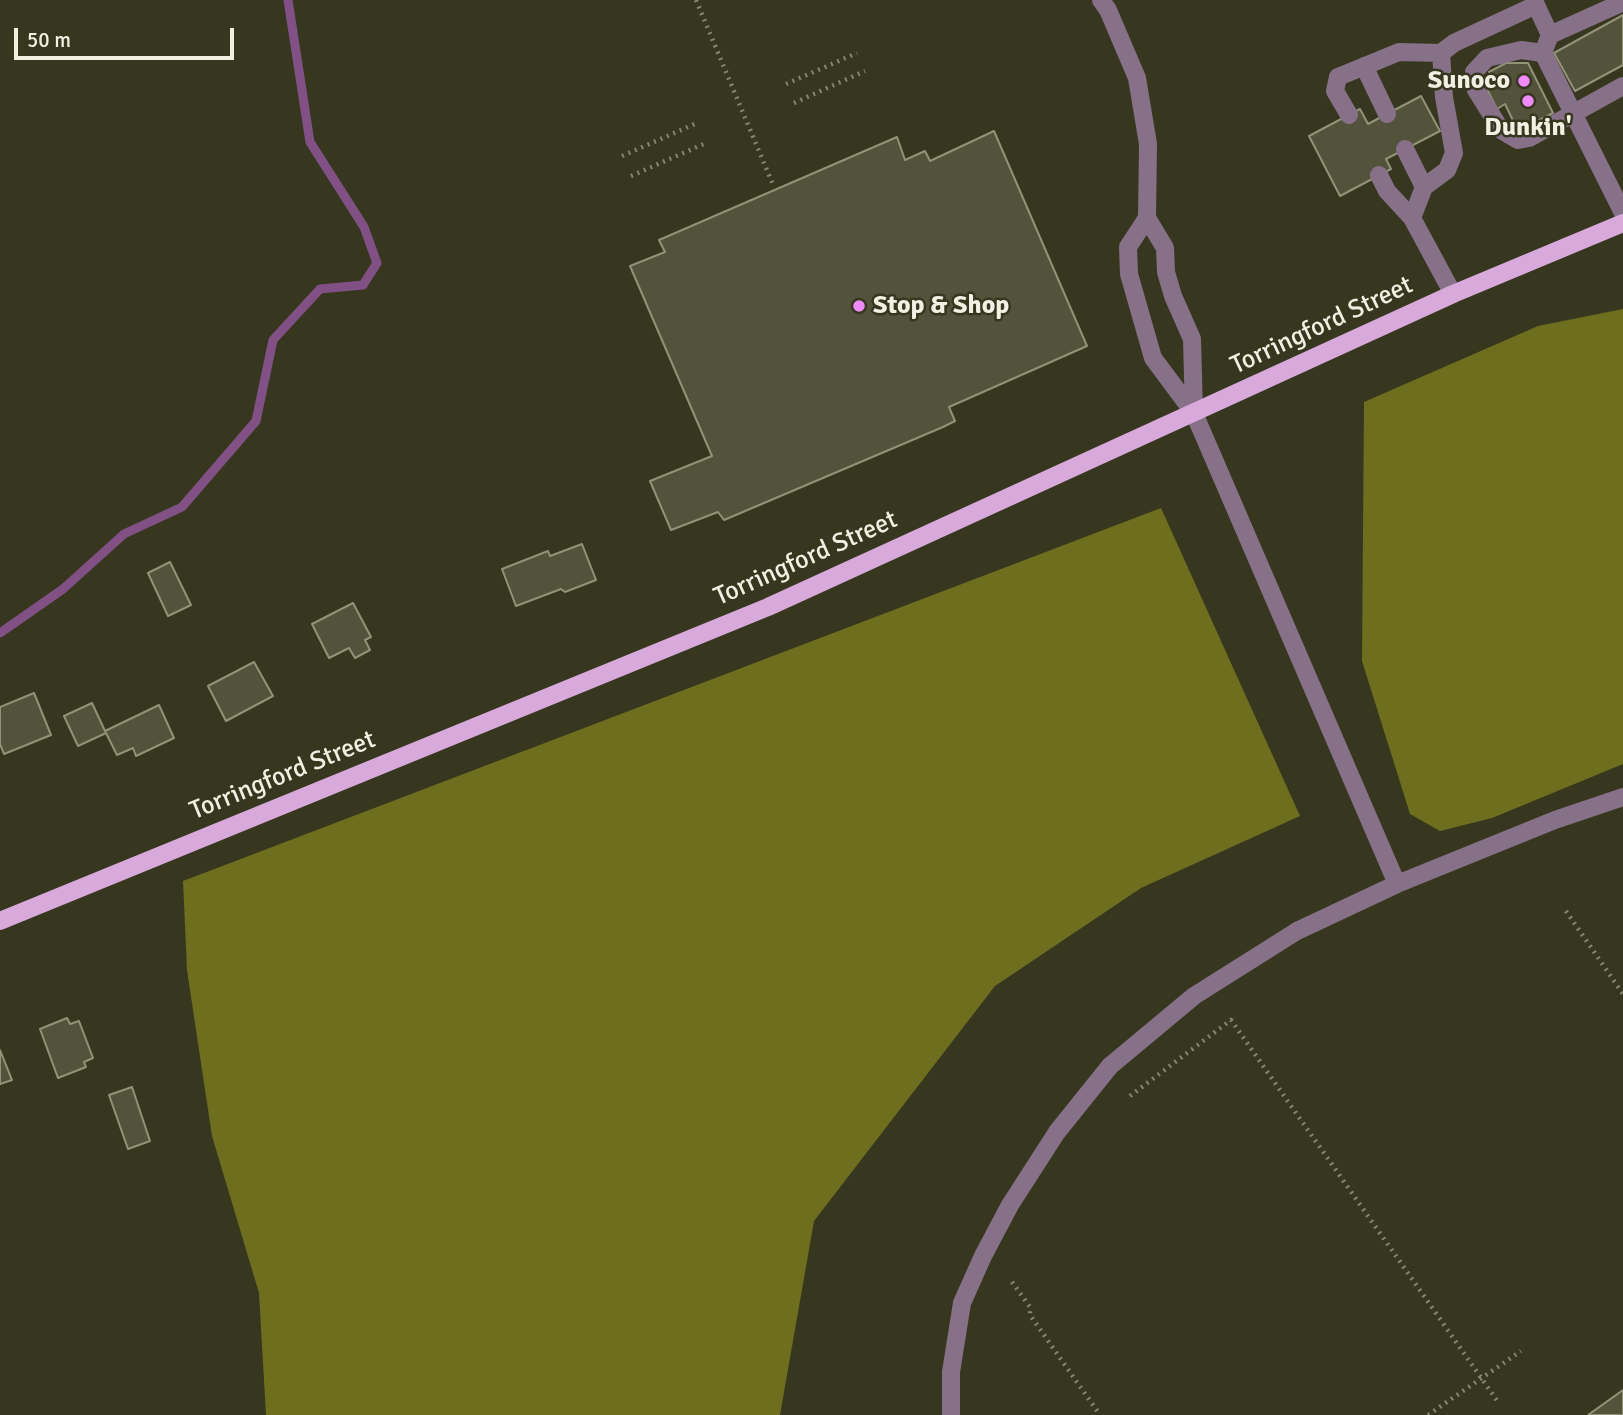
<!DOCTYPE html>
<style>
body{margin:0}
#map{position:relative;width:1623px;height:1415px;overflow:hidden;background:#373720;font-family:Signika,sans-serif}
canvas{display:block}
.scale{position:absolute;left:14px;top:28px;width:220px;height:32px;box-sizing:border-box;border:4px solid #f0f1e2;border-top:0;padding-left:9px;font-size:21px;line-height:24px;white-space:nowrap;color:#f0f1e2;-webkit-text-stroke:5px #373720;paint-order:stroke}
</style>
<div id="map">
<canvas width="1623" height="1415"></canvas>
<div class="scale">50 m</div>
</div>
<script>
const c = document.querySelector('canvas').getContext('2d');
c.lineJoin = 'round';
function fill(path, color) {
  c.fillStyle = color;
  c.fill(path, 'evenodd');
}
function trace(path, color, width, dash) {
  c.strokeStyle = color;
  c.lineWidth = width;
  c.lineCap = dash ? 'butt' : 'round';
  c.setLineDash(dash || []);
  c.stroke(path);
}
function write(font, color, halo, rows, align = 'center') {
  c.font = font + ' Signika,sans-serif';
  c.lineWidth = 5;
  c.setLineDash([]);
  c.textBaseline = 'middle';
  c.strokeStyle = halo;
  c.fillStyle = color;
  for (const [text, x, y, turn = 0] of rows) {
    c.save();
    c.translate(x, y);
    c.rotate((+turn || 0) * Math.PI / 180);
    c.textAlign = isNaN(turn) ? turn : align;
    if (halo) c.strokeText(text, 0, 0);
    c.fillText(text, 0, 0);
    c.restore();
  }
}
const forest = new Path2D(`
 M1623 309V764L1492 818 1440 831 1410 814 1362 661 1364 402 1538 326Z
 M1161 508 1300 816 1141 888 995 986 814 1221 780 1415H266L259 1293 212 1136 187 970 183 881Z`);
const stream = new Path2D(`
 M0 633 63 589 124 534 182 507 256 421 273 340 320 289 363 285 377 263 364 227 310 142 288 0`);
const building = new Path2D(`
 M1623 15V65L1575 91 1554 53Z
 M1506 63H1528L1553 113 1518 131 1505 104 1497 109 1486 87 1494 83 1489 72Z
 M1421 96 1440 131 1386 159 1391 169 1340 196 1309 136 1360 109 1368 124Z
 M994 131 1087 346 949 407 955 421 943 427 724 520 718 512 671 530 650 481 712 456 630 266 665 252 659 240 897 137 905 160 925 151 930 161Z
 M582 544 596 580 565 592 561 589 516 606 502 569 548 551 550 556Z
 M170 562 191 605 168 616 148 573Z
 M353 603 371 637 365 640 370 650 355 658 349 648 329 658 312 624Z
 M254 662 273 696 226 721 208 686Z
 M34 693 51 735 4 754 0 744V707Z
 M92 703 105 731 159 705 174 738 136 756 133 748 117 755 106 733 78 746 64 716Z
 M67 1018 70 1024 79 1021 93 1058 84 1062 86 1067 58 1078 40 1029Z
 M0 1050 12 1080 0 1084Z
 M132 1087 150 1141 128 1149 109 1095Z
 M1623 1390V1415H1588Z`);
const minorTunnel = new Path2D(`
 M1387 114 1405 149
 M1349 115 1379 175`);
const path = new Path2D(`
 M696 0 774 187
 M786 84 857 53
 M794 103 865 71
 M622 156 697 123
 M631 176 706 143
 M1566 911 1623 994
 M1130 1096 1231 1020 1498 1402
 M1012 1282 1030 1307V1315L1100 1415
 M1428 1415 1521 1351`);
const minor = new Path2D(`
 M1101 0 1108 10 1137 78 1148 144 1147 218 1128 247 1129 274 1153 358 1194 413 1397 884
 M1623 2 1550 35 1543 53 1623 213
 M1441 53 1444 97 1454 153 1447 170 1424 187 1412 218 1453 294
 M1543 53 1521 50 1487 58 1474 72 1476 90 1501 130 1518 140 1529 138 1623 86
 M1364 66 1387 114
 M1349 115 1335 91 1338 77 1399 52 1441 53 1454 43 1536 5 1550 35
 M1405 149 1424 187
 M1379 175 1387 191 1412 218
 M1147 218 1165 248 1166 272 1173 296 1192 339 1194 413
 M951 1415V1372L962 1303 983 1256 1010 1205 1057 1132 1110 1066 1194 996 1297 931 1397 884 1555 820 1623 797`);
const major = new Path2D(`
 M0 921 768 607 1453 294 1623 223`);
const markers = [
 [1524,81,7,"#ee8bf8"],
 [1528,101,7,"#ee8bf8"],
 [859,306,7,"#ee8bf8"]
];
const poiNames = [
 ["Sunoco",1510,81],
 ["Dunkin'",1528,128,"center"],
 ["Stop & Shop",873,306,"left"]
];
const streetNames = [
 ["Torringford Street",1322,326,-25],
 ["Torringford Street",806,559,-24],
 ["Torringford Street",283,776,-22]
];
fill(forest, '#6e6e1f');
trace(stream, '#815186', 9);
fill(building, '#52533a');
trace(building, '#919278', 2);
trace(minorTunnel, '#53533d', 18, [18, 9]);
trace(path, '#848470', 4.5, [2, 5]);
trace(minor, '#877188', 18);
trace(major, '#d8aadb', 18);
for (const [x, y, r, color] of markers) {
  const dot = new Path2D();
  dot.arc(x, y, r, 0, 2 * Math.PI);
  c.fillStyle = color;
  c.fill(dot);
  trace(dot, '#373720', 2.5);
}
write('bold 26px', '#f0f1e2', '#373720', poiNames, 'right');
write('26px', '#f0f1e2', '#373720', streetNames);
</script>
